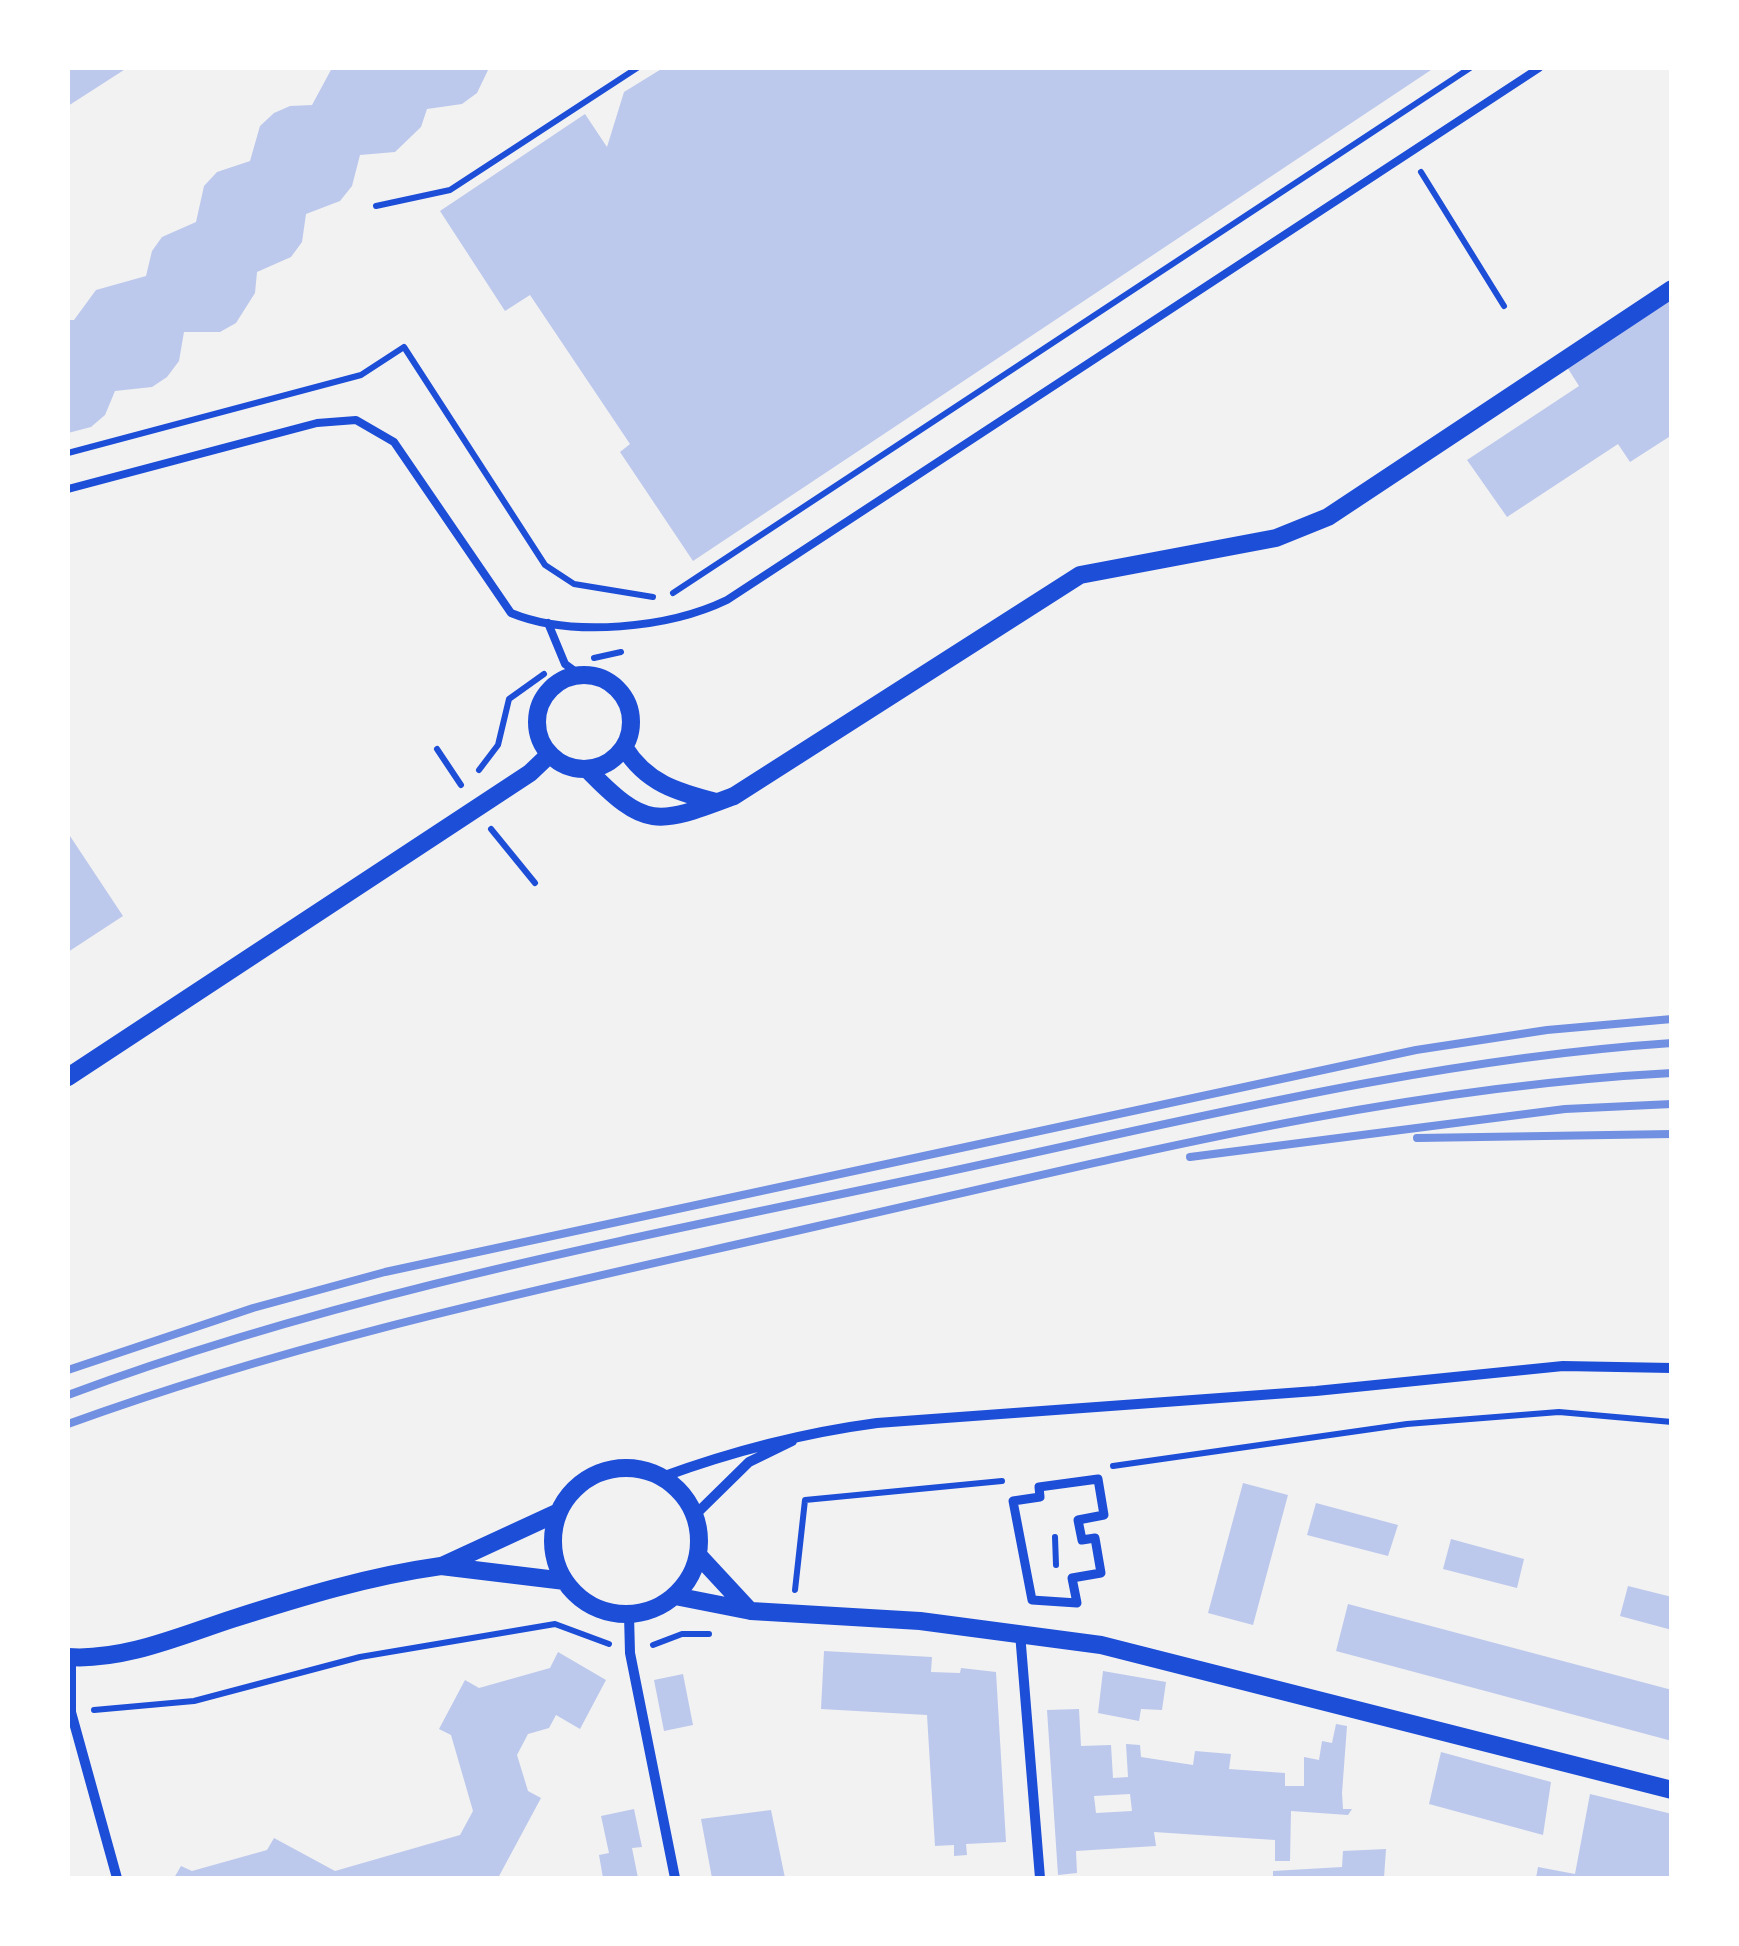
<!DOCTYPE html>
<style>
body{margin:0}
#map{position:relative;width:1739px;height:1946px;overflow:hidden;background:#f2f2f2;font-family:"DM Sans",sans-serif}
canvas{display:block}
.frame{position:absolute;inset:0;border:70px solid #fff;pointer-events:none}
</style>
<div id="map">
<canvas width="1739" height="1946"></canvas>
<div class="frame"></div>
</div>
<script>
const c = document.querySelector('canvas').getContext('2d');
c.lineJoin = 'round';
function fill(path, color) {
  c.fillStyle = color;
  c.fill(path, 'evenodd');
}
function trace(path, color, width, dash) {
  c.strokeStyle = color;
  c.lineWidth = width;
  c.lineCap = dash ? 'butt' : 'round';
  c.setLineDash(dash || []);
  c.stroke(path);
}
const building = new Path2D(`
 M68 68H127L68 106Z
 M332 68H489L477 93 462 104 427 109 421 127 395 152 360 155 352 186 340 201 306 214 302 242 291 257 257 272 255 293 236 323 220 332H184L179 361 167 377 152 387 115 391 105 415 91 427 68 433V320H74L96 290 146 276 152 251 162 237 196 222 204 186 217 172 250 161 260 126 274 113 290 106 312 105Z
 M663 68H1434L693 561 620 452 630 444 530 295 505 311 440 211 585 114 607 147 624 92Z
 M1672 298V435L1630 462 1618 444 1507 517 1467 460 1579 386 1567 367Z
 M68 833 123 916 68 952Z
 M1243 1483 1288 1495 1253 1625 1208 1613Z
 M1316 1503 1398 1525 1388 1556 1307 1535Z
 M1451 1539 1524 1559 1517 1588 1443 1569Z
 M1628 1586 1672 1597V1630L1620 1616Z
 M1348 1604 1672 1690V1741L1336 1651Z
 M824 1651 932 1657 931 1672 960 1673 961 1668 996 1672 1006 1842 966 1844 967 1855 954 1856V1845L935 1846 927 1715 821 1709Z
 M558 1652 606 1680 580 1729 556 1715 549 1728 528 1734 517 1755 528 1791 541 1798 498 1878H174L181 1866 192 1871 267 1850 274 1838 335 1871 460 1835 473 1811 451 1735 439 1729 465 1680 479 1688 550 1668Z
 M1103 1671 1166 1682 1162 1710 1141 1709 1139 1721 1098 1713Z
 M683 1674 693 1725 664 1731 654 1680Z
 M1079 1709 1081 1746 1111 1745 1113 1778 1128 1777 1126 1744 1140 1745 1141 1757 1193 1765 1195 1751 1231 1754 1229 1769 1285 1773V1786H1304V1757L1319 1760 1322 1741 1332 1743 1336 1724 1347 1726 1342 1793 1343 1809H1352L1348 1815 1291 1811 1290 1861H1275V1840L1154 1832 1156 1846 1076 1851 1077 1873 1058 1875 1047 1710ZM1130 1794 1132 1811 1096 1813 1094 1796Z
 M1441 1752 1551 1782 1543 1835 1429 1804Z
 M1590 1794 1672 1814V1878H1536L1538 1867 1575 1874Z
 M634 1809 642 1847 632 1848 638 1878H603L599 1855 609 1853 601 1816Z
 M771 1810 785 1878H712L701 1819Z
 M1386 1849 1384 1878H1273V1871L1342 1867 1343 1851Z`);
const path = new Path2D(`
 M1421 172 1504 306
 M376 206 450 190 637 68
 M68 453 361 375 404 347 545 565 574 584 653 597
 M673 593 1470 68
 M594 658 621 652
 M437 749 461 785
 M479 770 498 745 509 699 544 674
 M491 829 535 883
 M1113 1466 1407 1424 1559 1412 1672 1422
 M1055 1537 1056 1565
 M795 1590 805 1500 1002 1481
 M653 1645 682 1634H709
 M94 1710 194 1701 360 1657 555 1624 609 1644`);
const service = new Path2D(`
 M68 489 317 423 356 420 394 442 511 613C572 638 669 628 727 600L1539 68
 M548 623 565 664 580 675`);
const pedestrian = new Path2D(`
 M1098 1479 1104 1515 1078 1520 1082 1540 1095 1538 1101 1573 1072 1578 1077 1603 1032 1600 1013 1501 1040 1497 1039 1487Z`);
const minor = new Path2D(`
 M662 1477C733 1451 802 1433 877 1423L1316 1391 1563 1366 1672 1368
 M695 1515 749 1462 792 1441
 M629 1615 630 1653 675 1878
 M1020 1633 1040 1878
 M71 1658V1712L117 1878`);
const tertiary = new Path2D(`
 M537 722a47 47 0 1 1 94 0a47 47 0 1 1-94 0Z
 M624 747C646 783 677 792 716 802
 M587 769C646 830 657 825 734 796L1080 575 1276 538 1328 517 1672 289
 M68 1077 530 773 550 754
 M553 1541a73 73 0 1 1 146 0a73 73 0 1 1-146 0Z
 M699 1556 750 1611
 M442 1566 559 1512
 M675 1596 751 1611 920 1621 1101 1645 1672 1790
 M68 1657C123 1661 180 1636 232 1619 301 1597 369 1576 441 1566L565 1581`);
const rail = new Path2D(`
 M1417 1138 1672 1134
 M1190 1157 1565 1109 1672 1104
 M68 1370 253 1308 385 1272 1416 1050 1547 1030 1672 1019
 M68 1395C346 1291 641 1237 932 1175 1176 1123 1421 1060 1672 1043
 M68 1424C312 1335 565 1284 818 1226 1099 1163 1383 1088 1672 1073`);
fill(building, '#bdc9ec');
trace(path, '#1d4ed8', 6);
trace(service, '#1d4ed8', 8);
trace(pedestrian, '#1d4ed8', 9);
trace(minor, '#1d4ed8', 10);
trace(tertiary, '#1d4ed8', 18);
trace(rail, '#7290e2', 8);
</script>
